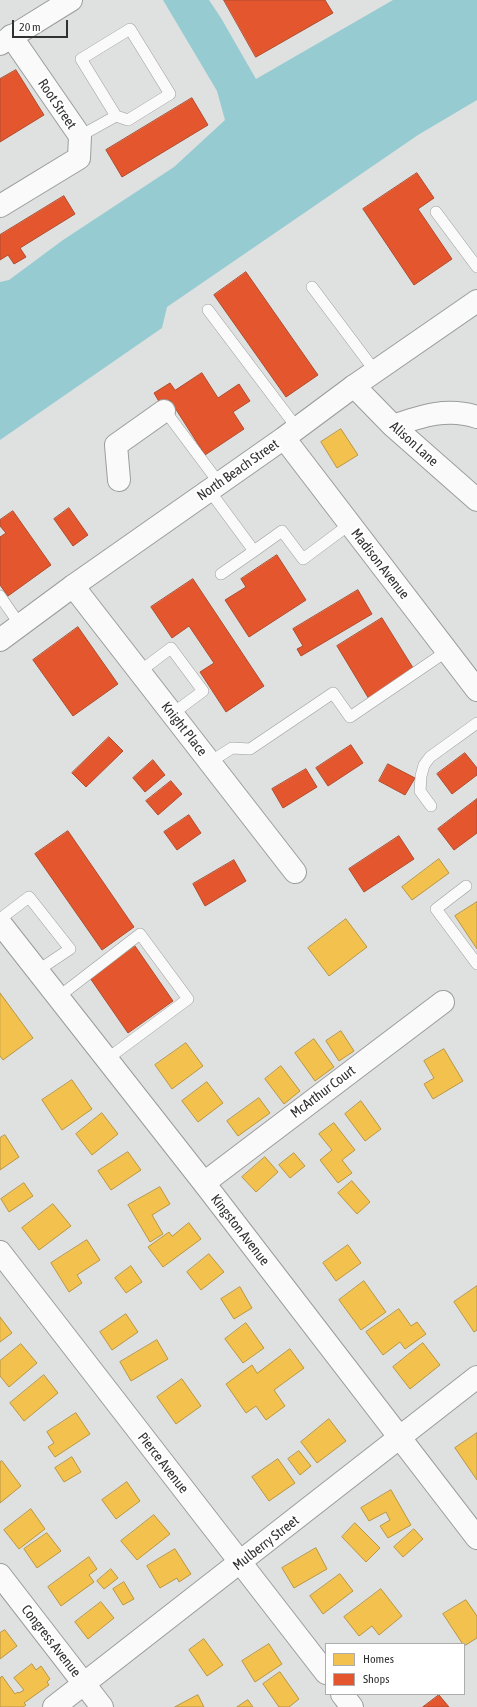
<!DOCTYPE html>
<style>
body{margin:0}
#map{position:relative;width:477px;height:1707px;overflow:hidden;background:#dee1df;font-family:"Asap Condensed",sans-serif}
canvas{display:block}
.legend{position:absolute;left:325px;top:1643px;width:140px;height:52px;box-sizing:border-box;background:#fff;border:1px solid #acadac;margin:0;padding:5px 7px;list-style:none;font-size:12px;color:#303230}
.legend li{display:flex;align-items:center;gap:8px;height:20px}
.legend b{width:20px;border:1px solid #acadac}
.scale{position:absolute;left:12px;top:20px;width:56px;height:18px;box-sizing:border-box;border:2px solid #303230;border-top:0;padding-left:5px;font-size:12px;line-height:14px;white-space:nowrap;color:#303230;-webkit-text-stroke:3px #fff;paint-order:stroke}
</style>
<div id="map">
<canvas width="477" height="1707"></canvas>
<ul class="legend">
<li><b style="height:11px;background:#f2c14e"></b>Homes</li>
<li><b style="height:11px;background:#e4572e"></b>Shops</li>
</ul>
<div class="scale">20 m</div>
</div>
<script>
const c = document.querySelector('canvas').getContext('2d');
c.lineJoin = 'round';
function fill(path, color) {
  c.fillStyle = color;
  c.fill(path, 'evenodd');
}
function trace(path, color, width, dash) {
  c.strokeStyle = color;
  c.lineWidth = width;
  c.lineCap = dash ? 'butt' : 'round';
  c.setLineDash(dash || []);
  c.stroke(path);
}
function write(font, color, halo, rows, align = 'center') {
  c.font = font + ' "Asap Condensed",sans-serif';
  c.lineWidth = 4;
  c.setLineDash([]);
  c.textBaseline = 'middle';
  c.strokeStyle = halo;
  c.fillStyle = color;
  for (const [text, x, y, turn = 0] of rows) {
    c.save();
    c.translate(x, y);
    c.rotate((+turn || 0) * Math.PI / 180);
    c.textAlign = isNaN(turn) ? turn : align;
    if (halo) c.strokeText(text, 0, 0);
    c.fillText(text, 0, 0);
    c.restore();
  }
}
const water = new Path2D(`
 M163 0H209L221 18 256 79 393 0H477V100L418 135 167 307 162 328 0 440V282L9 280 63 240 174 167 225 120 217 91Z`);
const homes = new Path2D(`
 M341 429 358 455 337 468 321 442Z
 M439 859 449 873 412 900 402 887Z
 M477 902V949L455 916Z
 M346 919 367 947 329 976 308 948Z
 M0 993 33 1038 3 1060 0 1056Z
 M341 1031 354 1051 339 1061 326 1041Z
 M314 1039 334 1067 315 1081 295 1053Z
 M186 1043 203 1066 172 1089 155 1065Z
 M444 1049 463 1081 433 1099 424 1084 434 1078 424 1061Z
 M281 1066 300 1091 284 1104 265 1079Z
 M72 1080 92 1109 62 1130 42 1100Z
 M207 1082 223 1103 198 1122 182 1101Z
 M259 1098 270 1113 238 1136 227 1121Z
 M361 1101 381 1129 365 1141 345 1114Z
 M102 1113 118 1134 92 1155 76 1134Z
 M334 1123 355 1150 342 1160 352 1173 338 1183 320 1160 332 1150 319 1134Z
 M5 1135 19 1157 0 1170V1138Z
 M128 1152 141 1170 111 1190 98 1171Z
 M294 1153 305 1166 290 1178 279 1165Z
 M265 1157 278 1172 256 1192 242 1177Z
 M352 1181 370 1202 357 1214 338 1193Z
 M24 1183 33 1196 9 1212 1 1199Z
 M160 1187 170 1204 152 1215 163 1234 150 1242 128 1205Z
 M53 1204 71 1226 39 1250 22 1228Z
 M189 1223 201 1239 163 1267 148 1247 169 1232 172 1236Z
 M87 1240 100 1260 77 1275 82 1283 69 1292 51 1263Z
 M348 1245 361 1263 336 1281 323 1263Z
 M209 1254 224 1272 201 1290 187 1272Z
 M131 1266 142 1282 126 1293 115 1278Z
 M364 1281 386 1312 361 1330 339 1300Z
 M477 1286V1330L474 1332 454 1302Z
 M240 1287 252 1308 234 1319 221 1299Z
 M399 1309 411 1326 417 1322 426 1334 405 1349 400 1342 383 1355 366 1332Z
 M126 1314 138 1332 112 1350 100 1332Z
 M0 1317 12 1333 0 1342Z
 M246 1323 264 1348 243 1363 225 1339Z
 M157 1340 168 1359 131 1381 120 1362Z
 M423 1343 440 1365 410 1389 393 1367Z
 M21 1344 37 1363 9 1387 0 1376V1361Z
 M290 1349 304 1368 274 1390 285 1406 266 1420 256 1406 246 1413 226 1384 252 1365 257 1373Z
 M44 1375 58 1393 24 1421 10 1403Z
 M182 1379 201 1406 176 1424 157 1397Z
 M76 1413 90 1434 55 1457 48 1447 54 1443 47 1432Z
 M329 1419 346 1441 317 1463 301 1442Z
 M477 1433V1480L455 1448Z
 M299 1451 311 1466 300 1475 288 1459Z
 M72 1457 81 1472 64 1482 55 1468Z
 M278 1459 295 1483 269 1501 252 1477Z
 M2 1461 21 1486 0 1503V1462Z
 M127 1482 140 1501 116 1519 102 1500Z
 M391 1490 411 1525 388 1538 380 1526 390 1520 386 1512 369 1521 361 1508Z
 M31 1509 45 1529 19 1549 4 1530Z
 M154 1515 170 1534 137 1560 121 1541Z
 M355 1523 380 1548 366 1562 342 1537Z
 M414 1529 423 1539 403 1557 394 1547Z
 M47 1533 61 1551 37 1568 24 1549Z
 M316 1548 327 1569 294 1588 282 1568Z
 M175 1549 191 1574 179 1582 177 1578 160 1588 147 1566Z
 M89 1557 97 1569 89 1575 94 1582 61 1606 48 1587Z
 M111 1569 118 1578 104 1589 97 1581Z
 M340 1574 353 1591 323 1614 310 1596Z
 M124 1582 134 1599 123 1605 113 1589Z
 M381 1589 402 1616 379 1635 372 1626 359 1636 344 1617Z
 M466 1600 477 1616V1638L464 1646 443 1614Z
 M101 1602 114 1618 88 1639 75 1622Z
 M5 1630 17 1646 0 1659V1633Z
 M204 1639 223 1665 207 1676 189 1650Z
 M269 1644 282 1664 255 1682 242 1661Z
 M32 1664 36 1670 41 1666 50 1679 47 1682 49 1685 24 1703 26 1705 23 1707H0V1678L2 1676 15 1694 18 1692 19 1693 24 1690 14 1678Z
 M280 1672 299 1699 289 1707H279L263 1684Z
 M198 1695 204 1707H175Z
 M248 1700 253 1707H237Z`);
const shops = new Path2D(`
 M224 0H325L333 13 256 57Z
 M16 70 44 115 0 142V79Z
 M192 98 208 125 122 177 106 150Z
 M417 173 434 198 418 209 452 259 414 285 363 209Z
 M64 196 75 214 20 248 26 257 14 264 8 255 0 260V235Z
 M246 272 318 375 286 397 214 295Z
 M202 373 218 398 239 384 250 401 233 412 244 429 205 455 170 400 161 405 154 393 170 383 175 390Z
 M69 508 88 535 73 546 54 519Z
 M13 511 51 565 8 596 0 585V537L6 533 0 526V520Z
 M277 555 306 600 249 637 225 600 246 587 241 579Z
 M193 579 264 686 226 712 200 672 214 663 189 626 172 638 151 607Z
 M358 590 372 614 301 656 297 649 303 646 293 629Z
 M382 618 415 671 369 699 337 646Z
 M78 627 118 684 73 716 33 660Z
 M109 737 123 751 86 787 72 773Z
 M351 745 363 763 328 786 316 768Z
 M465 753 477 768V775L452 794 437 774Z
 M153 760 165 775 145 792 133 778Z
 M388 764 415 778 405 795 379 781Z
 M306 769 317 787 283 808 272 789Z
 M171 781 182 794 158 815 146 801Z
 M477 799V833L454 850 438 829Z
 M189 815 201 833 177 850 164 832Z
 M68 831 134 927 102 950 35 854Z
 M399 836 414 859 364 892 349 869Z
 M234 860 246 881 205 906 193 884Z
 M135 946 173 1001 128 1033 90 978Z
 M439 1695 449 1707H423Z`);
const service = new Path2D(`
 M80 136 116 116 81 59 130 29 170 94 128 120 116 116
 M436 212 477 267
 M312 287 375 371
 M208 310 297 428
 M163 408 219 483
 M209 490 254 551 221 574
 M254 551 282 531 303 559 350 524
 M0 596 20 625
 M139 672 171 648 203 691 172 714
 M210 762 232 748 250 749 333 693 350 717 447 651
 M431 806 420 791 421 776 424 765 430 757 477 723
 M466 886 436 909 477 964
 M0 919 29 897 70 949 37 971
 M57 998 140 934 188 999 107 1059`);
const minor = new Path2D(`
 M0 206 79 158 80 136 11 36
 M354 386 393 426 477 500
 M393 426C421 416 448 407 477 417
 M119 480 116 445 164 411
 M73 586 295 872
 M0 923 204 1183 477 1538
 M204 1183 443 1002
 M0 1252 326 1673
 M0 1575 102 1707
 M342 1694 352 1707
 M54 1707 477 1377`);
const tertiary = new Path2D(`
 M0 44 71 0
 M284 438 477 690
 M0 640 73 586 284 438 354 386 477 301`);
const streetNames = [
 ["Root Street",57,104,56],
 ["Alison Lane",414,444,42],
 ["North Beach Street",238,470,-35],
 ["Madison Avenue",380,564,52],
 ["Knight Place",184,729,52],
 ["McArthur Court",323,1092,-37],
 ["Kingston Avenue",240,1230,52],
 ["Pierce Avenue",163,1463,52],
 ["Mulberry Street",266,1543,-38],
 ["Congress Avenue",51,1641,52]
];
fill(water, '#97cbd2');
fill(homes, '#f2c14e');
trace(homes, '#b89645', 1);
fill(shops, '#e4572e');
trace(shops, '#ae4c2f', 1);
trace(service, '#9a9d9b', 12);
trace(minor, '#9a9d9b', 24);
trace(tertiary, '#9a9d9b', 24);
trace(service, '#fafafa', 11);
trace(minor, '#fafafa', 22);
trace(tertiary, '#fafafa', 22);
write('14px', '#303230', '#fff', streetNames);
</script>
